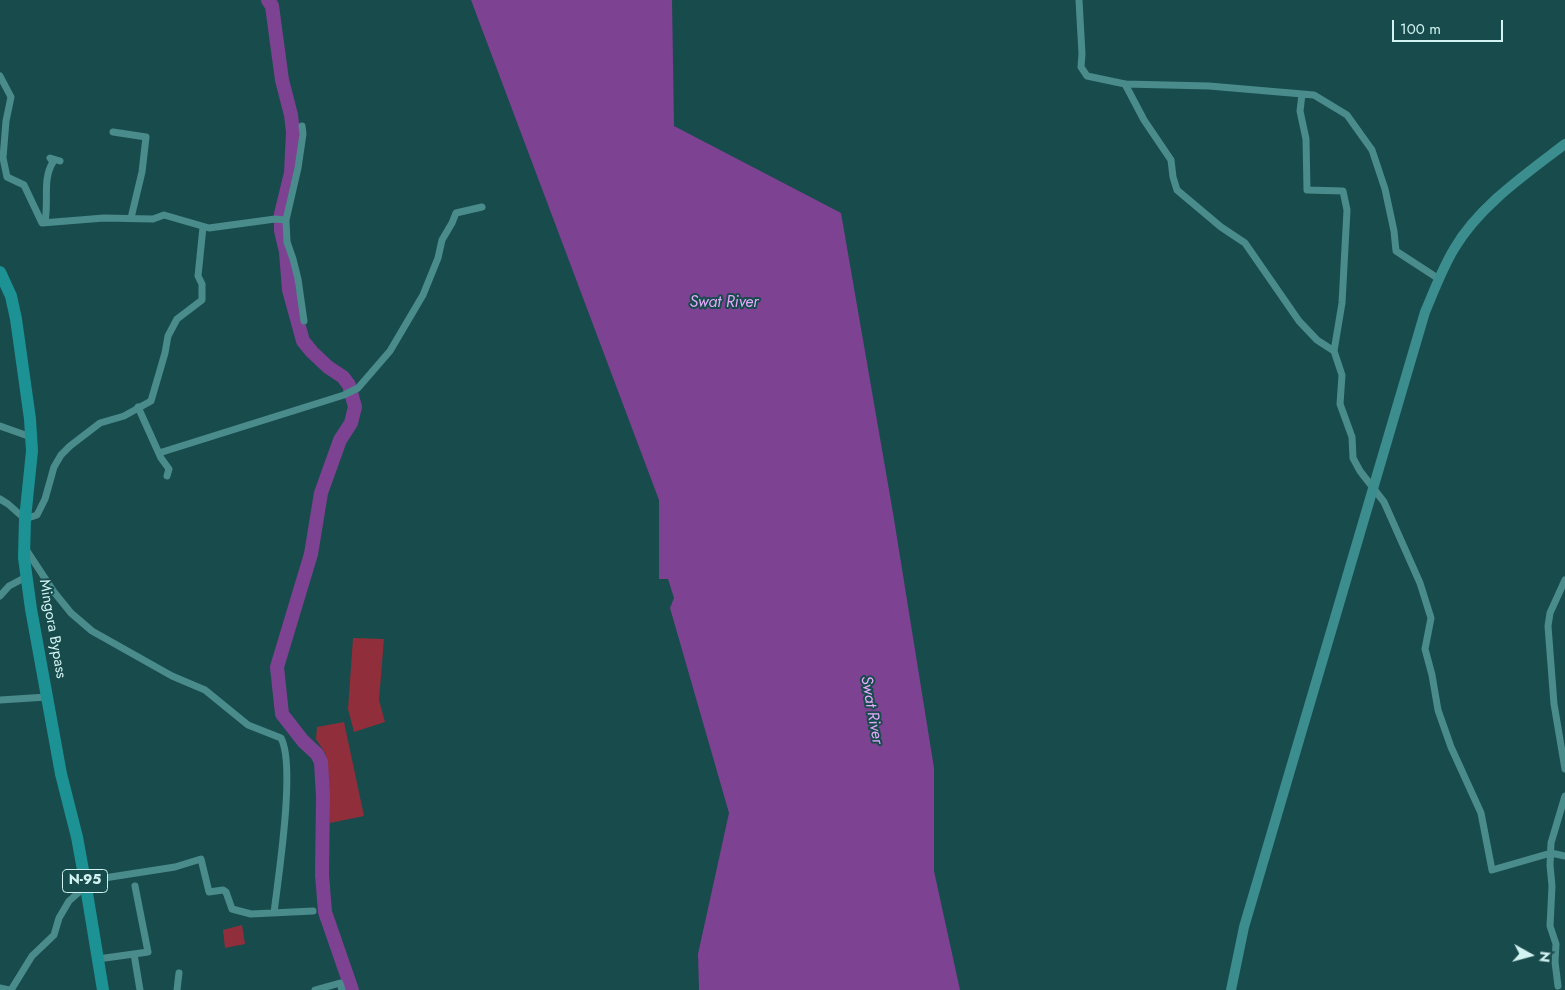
<!DOCTYPE html>
<style>
body{margin:0}
#map{position:relative;width:1565px;height:990px;overflow:hidden;background:#184b4c;font-family:Jost,sans-serif}
canvas{display:block}
.north{position:absolute;left:1505px;top:930px;width:50px;height:50px;-webkit-text-stroke:4px #184b4c;paint-order:stroke;rotate:97deg;font-size:14px;font-weight:700;line-height:20px;text-align:center;color:#d2f3f2}
.north::after{content:'';display:block;margin:auto;width:18px;height:22px;background:#d2f3f2;clip-path:polygon(50% 0,100% 100%,50% 72%,0 100%)}
.scale{position:absolute;left:1392px;top:20px;width:111px;height:22px;box-sizing:border-box;border:2px solid #d2f3f2;border-top:0;padding-left:6px;font-size:15px;line-height:18px;white-space:nowrap;color:#d2f3f2;-webkit-text-stroke:4px #184b4c;paint-order:stroke}
</style>
<div id="map">
<canvas width="1565" height="990"></canvas>
<div class="north">N</div>
<div class="scale">100 m</div>
</div>
<script>
const c = document.querySelector('canvas').getContext('2d');
c.lineJoin = 'round';
function fill(path, color) {
  c.fillStyle = color;
  c.fill(path, 'evenodd');
}
function trace(path, color, width, dash) {
  c.strokeStyle = color;
  c.lineWidth = width;
  c.lineCap = dash ? 'butt' : 'round';
  c.setLineDash(dash || []);
  c.stroke(path);
}
function write(font, color, halo, rows, align = 'center') {
  c.font = font + ' Jost,sans-serif';
  c.lineWidth = 4;
  c.setLineDash([]);
  c.textBaseline = 'middle';
  c.strokeStyle = halo;
  c.fillStyle = color;
  for (const [text, x, y, turn = 0] of rows) {
    c.save();
    c.translate(x, y);
    c.rotate((+turn || 0) * Math.PI / 180);
    c.textAlign = isNaN(turn) ? turn : align;
    if (halo) c.strokeText(text, 0, 0);
    c.fillText(text, 0, 0);
    c.restore();
  }
}
const green = new Path2D(`
 M353 638 384 639 379 700 385 722 354 732 348 709Z
 M344 722 364 816 330 823 328 781 325 753 316 739 317 727Z
 M242 925 245 944 225 948 223 930Z`);
const water = new Path2D(`
 M471 0H672L674 126 841 213 893 513 934 768V871L960 990H699L698 954 729 813 670 608 674 598 668 579H659V500Z`);
const river = new Path2D(`
 M268 0 272 6 282 80 291 115 293 132 291 173 281 214V231L286 252 289 290 303 341 312 352 328 367 343 377 349 385 355 407 351 423 340 440 321 493 311 554 277 667 282 714 303 741 317 754 321 762 323 797 322 875 325 912 352 990`);
const street = new Path2D(`
 M1079 0 1082 54 1081 67 1087 76 1125 84 1209 86 1314 95 1347 115 1372 150 1385 189 1394 231 1396 251 1439 279
 M0 76 11 97 6 121 3 158 7 177 24 185 42 223 104 218 153 219 164 215 209 228 275 219 286 220
 M1125 84 1144 120 1171 160 1173 177 1177 190 1221 227 1245 243 1299 321 1317 340 1334 351
 M1302 94 1300 111 1306 139 1307 190 1343 191 1347 210 1342 303 1334 351 1342 375 1340 404 1352 437 1353 458 1360 471 1384 502 1420 583 1431 618 1425 649 1432 675 1438 710 1451 747 1481 813 1492 870 1551 853 1565 856
 M302 126 303 134 298 168 286 220 287 242 293 259 298 279 304 321
 M113 132 146 137 142 172 131 218
 M45 221C49 202 42 179 53 162L50 158 60 161
 M138 407 161 458 169 469 167 476
 M0 426 31 437
 M159 453 344 395 358 388 390 351 423 295 438 258 442 240 452 223 456 213 482 207
 M0 499 8 504 25 519 37 515 45 499 54 467 61 455 70 446 100 423 124 416 151 401 165 353 168 336 177 319 202 300V284L198 276 203 227
 M25 548 54 592 71 613 92 631 172 676 205 690 248 725 281 738C296 766 278 878 274 913
 M1565 580 1550 613 1548 626 1554 704 1565 769
 M0 596 9 586 26 577
 M0 700 47 697
 M85 881 175 867 201 859 209 892 223 890 226 892 232 909 251 914 313 911
 M134 954 140 990
 M98 959 148 952 135 886
 M1558 986 1555 962 1556 944 1550 926 1552 886 1550 865 1551 843 1565 796
 M0 988 9 990
 M11 990 32 956 54 935 59 918 69 901 86 886
 M177 990 179 973
 M315 990 340 983 342 990`);
const secondary = new Path2D(`
 M1231 990 1244 927 1425 312C1434 291 1442 269 1454 249 1479 206 1526 174 1565 144`);
const highway = new Path2D(`
 M0 272 11 296 16 319 30 419 32 451 25 519 24 558 31 609 61 774 77 837 85 881 103 990`);
const shields = [
 [85,881,45]
];
const shieldNames = [
 ["N-95",85,881]
];
const streetNames = [
 ["Mingora Bypass",52,629,80]
];
const waterNames = [
 ["Swat River",724,303],
 ["Swat River",871,710,80]
];
fill(green, '#902e3b');
fill(water, '#7d4292');
trace(river, '#7d4292', 14);
trace(street, '#4a8b8c', 7);
trace(secondary, '#3c8d8e', 10);
trace(highway, '#1d9294', 12);
for (const [x, y, w] of shields) {
  const box = new Path2D();
  box.roundRect(x - w / 2, y - 11.5, w, 23, 4);
  c.fillStyle = '#184b4c';
  c.fill(box);
  trace(box, '#d2f3f2', 1);
}
write('bold 14px', '#d2f3f2', null, shieldNames);
write('15px', '#d2f3f2', '#184b4c', streetNames);
write('italic 16px', '#e6a8fd', '#184b4c', waterNames);
</script>
